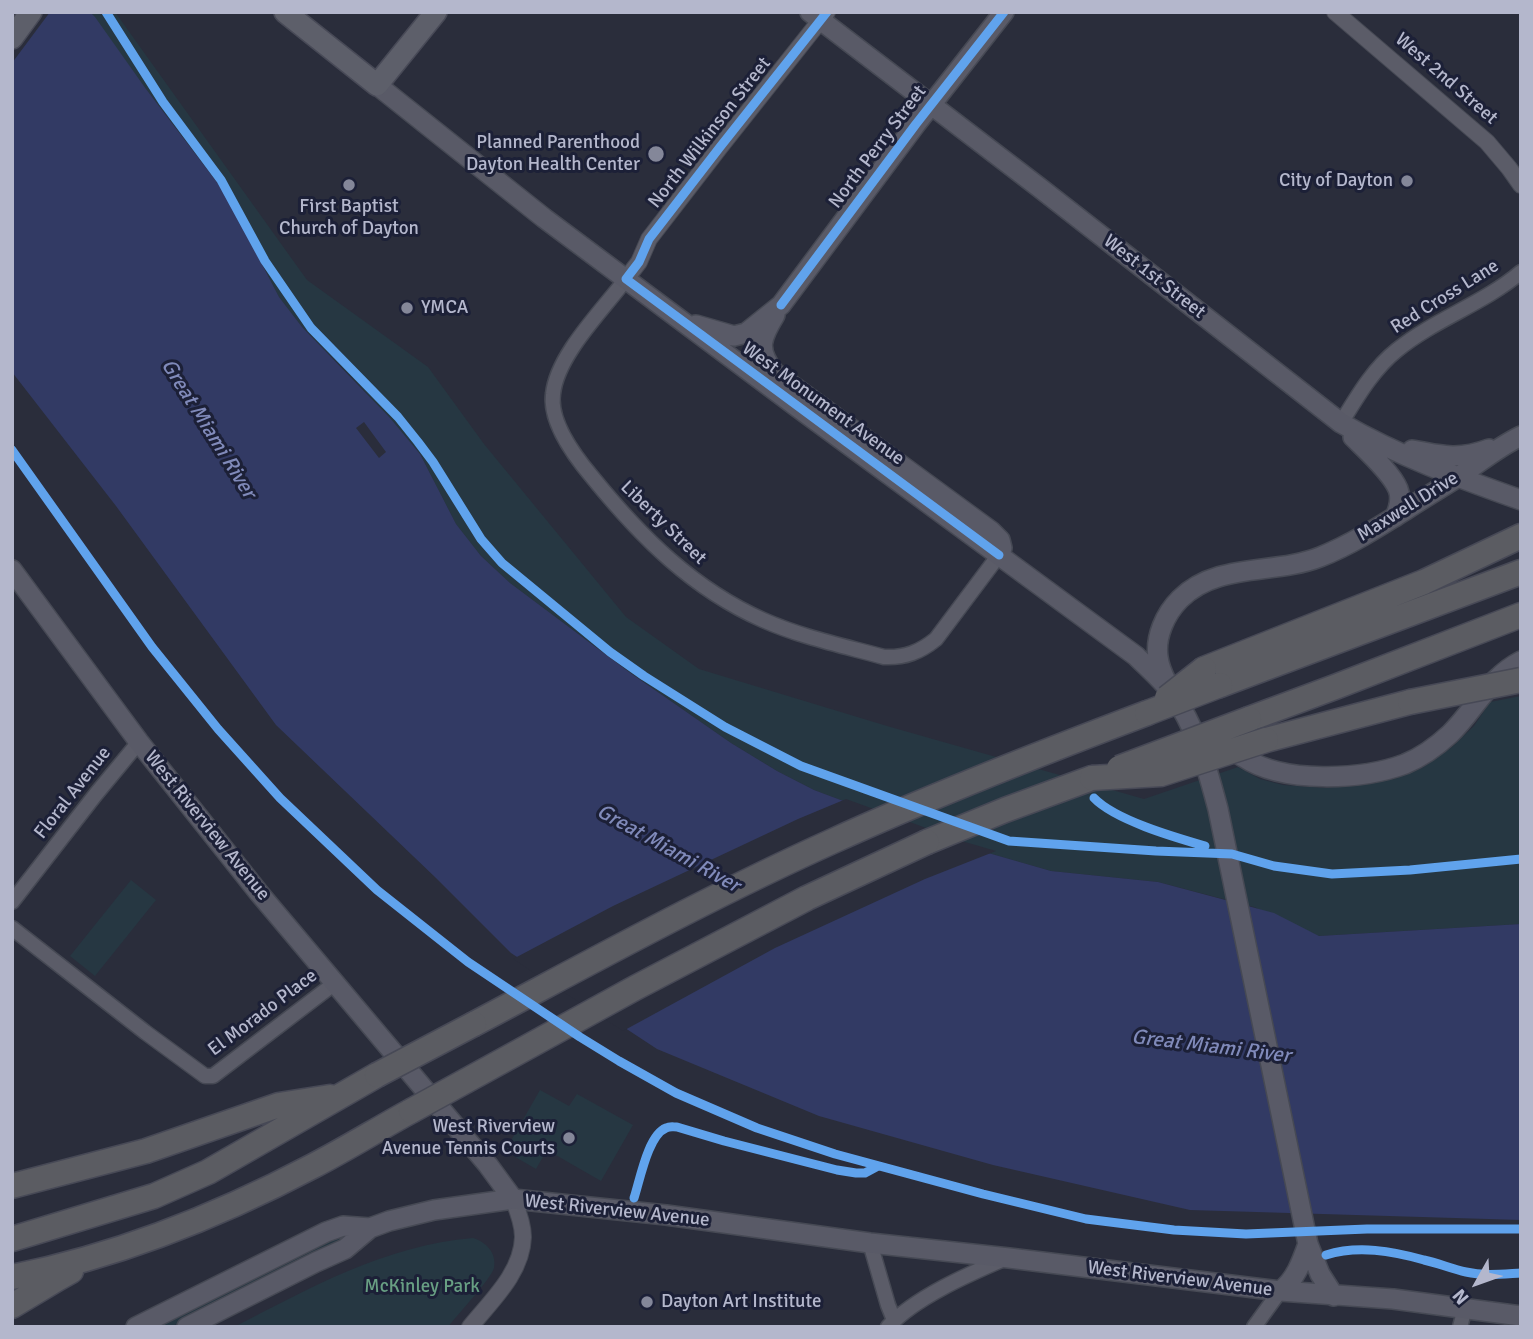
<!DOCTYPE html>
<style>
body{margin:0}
#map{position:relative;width:1533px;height:1339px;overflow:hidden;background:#2a2d3b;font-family:Signika,sans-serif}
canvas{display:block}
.frame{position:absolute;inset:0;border:14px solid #b4b7cc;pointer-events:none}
.north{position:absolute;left:1442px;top:1248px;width:70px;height:70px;-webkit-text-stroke:5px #1c2037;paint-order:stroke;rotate:230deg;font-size:19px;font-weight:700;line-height:28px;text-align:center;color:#b4b7cc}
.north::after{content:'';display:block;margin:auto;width:24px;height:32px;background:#b4b7cc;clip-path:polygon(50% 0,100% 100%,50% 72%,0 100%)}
</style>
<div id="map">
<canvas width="1533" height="1339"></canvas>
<div class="frame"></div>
<div class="north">N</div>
</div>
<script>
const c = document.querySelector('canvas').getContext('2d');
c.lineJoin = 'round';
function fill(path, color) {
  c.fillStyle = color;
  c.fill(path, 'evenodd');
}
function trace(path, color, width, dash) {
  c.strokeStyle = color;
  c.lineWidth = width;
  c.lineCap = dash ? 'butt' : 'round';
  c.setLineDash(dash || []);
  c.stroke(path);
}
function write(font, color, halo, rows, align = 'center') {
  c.font = font + ' Signika,sans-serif';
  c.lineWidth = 6;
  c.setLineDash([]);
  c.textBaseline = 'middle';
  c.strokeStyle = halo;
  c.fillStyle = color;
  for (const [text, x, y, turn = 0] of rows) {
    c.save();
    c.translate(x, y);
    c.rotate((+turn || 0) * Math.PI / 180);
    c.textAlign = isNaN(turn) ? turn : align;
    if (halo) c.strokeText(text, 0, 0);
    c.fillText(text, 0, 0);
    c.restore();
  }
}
const green = new Path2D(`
 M90 12H115L307 280 428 367 484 444 626 617 699 669 887 726 1144 799 1238 767 1260 779 1283 785 1326 788 1394 779 1422 768 1452 747 1474 726 1490 702 1521 696V924L1319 936 1254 907 1158 882 1051 871 964 846 814 790 777 771 731 743 629 672 510 583 481 556 456 524 420 454 358 384 302 327 279 297 227 197 216 181 146 89Z
 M131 880 156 900 95 976 70 956Z
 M540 1090 569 1106 577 1094 633 1125 601 1181 547 1150 536 1169 505 1151Z
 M342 1234 346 1238 171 1327H153Z
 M473 1238C486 1242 497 1253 494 1268 491 1279 457 1315 448 1327H234C310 1288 386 1245 473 1238Z`);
const water = new Path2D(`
 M12 12H90L95 17 146 89 216 181 227 197 279 297 302 327 390 418 420 454 456 524 481 556 510 583 629 672 731 743 777 771 814 790 964 846 1051 871 1158 882 1274 913 1319 936 1521 924V1220L1190 1210 993 1165 819 1116 657 1049 511 953 436 878 276 725 116 506 12 372Z`);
const pier = new Path2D(`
 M12 12H50L12 63Z
 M364 422 386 452 379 458 356 428Z
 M846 799 965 842 996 851 925 879 775 948 623 1031 513 959 613 906 798 819Z`);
const minor = new Path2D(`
 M626 279C602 311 557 355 553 394 549 423 576 458 593 478 641 537 693 589 763 620 801 637 844 646 884 657 905 658 920 652 936 639L999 555
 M1341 423C1357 397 1373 369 1397 350 1435 319 1483 304 1521 272
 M12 902 96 794 139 742
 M12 928 145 1032 205 1076H213L335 983
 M870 1243 888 1305 894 1320
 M888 1327C914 1298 969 1274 1004 1259
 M1254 1327 1280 1291
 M1460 1327 1465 1308`);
const tertiary = new Path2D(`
 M1335 12 1487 142 1509 168 1521 185
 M626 279 639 262 649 239 720 147 827 12
 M470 1327C491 1301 522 1273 523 1237 523 1224 518 1211 513 1199`);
const secondary = new Path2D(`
 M810 12 1040 188 1341 423C1398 456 1459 478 1521 500
 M377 85 544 218 797 407 1136 656C1148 668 1161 679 1171 692 1197 728 1207 768 1218 809L1308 1244 1320 1274 1334 1296
 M775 315C761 338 756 349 774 372L991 531 1000 540 1002 548 999 555
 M696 325 734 336 746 333 781 305 916 124 1004 12
 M1353 437C1366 450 1391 472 1398 489 1402 499 1399 508 1395 517
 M1412 450C1443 456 1459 460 1489 449
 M12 570 139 742 259 893 488 1165 513 1199
 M1167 683C1163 675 1159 666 1158 657 1155 637 1165 614 1180 599 1217 562 1274 575 1320 557 1350 545 1377 528 1404 511 1422 499 1441 488 1458 477 1479 463 1498 447 1521 436
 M1226 744C1232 748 1237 754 1243 757 1283 784 1362 780 1405 764 1422 757 1437 746 1450 734 1475 710 1489 677 1521 661
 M1280 1291C1295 1281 1302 1261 1308 1244
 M136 1327 326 1232 343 1226 370 1228
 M187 1327 316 1262 345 1249 370 1228 389 1221 434 1210 513 1199 666 1215 870 1243 1009 1258 1280 1291 1393 1299 1521 1316`);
const primary = new Path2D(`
 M285 12 377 85 436 12
 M12 38 31 12`);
const motorway = new Path2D(`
 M1204 669 1424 582 1521 536
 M1220 685 1521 572
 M1249 719 1335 687 1521 615
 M1266 740 1410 702
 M927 842 1005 810 1092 778
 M474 1024C593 961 711 896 833 841 936 794 1041 753 1147 713
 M12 1186 146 1151 279 1105 330 1097
 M12 1239 154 1196 208 1172 377 1075
 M12 1277C118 1256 218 1216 313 1166 346 1149 378 1129 411 1111
 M12 1306 57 1279 71 1271`);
const motorwayBridge = new Path2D(`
 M1167 698 1204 669
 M1410 702 1521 680
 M1147 713 1220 685
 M1119 768 1249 719
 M1092 778 1161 774 1266 740
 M377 1075 474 1024
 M411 1111 635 988 807 898 927 842`);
const cycleway = new Path2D(`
 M106 12 163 102 221 180 265 261 311 328 398 417 418 442 433 462 481 539 502 563 610 652 644 676 725 727 801 766 1009 841 1156 851 1232 854 1274 866 1332 874 1410 870 1521 859
 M827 12 720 147 649 239 639 262 626 279 999 555
 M781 305 916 124 1004 12
 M12 450 152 647 218 729 280 798 377 890 468 962 580 1037 619 1061 676 1093 757 1128 835 1154 983 1194 1086 1219 1174 1230 1246 1234 1367 1229H1521
 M1094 798C1115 820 1174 837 1205 846
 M634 1198C640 1180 648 1135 666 1128 670 1126 673 1127 677 1127L724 1141 837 1170 856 1173H865L878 1166
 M1326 1255C1358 1245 1392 1251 1424 1260 1438 1263 1452 1269 1466 1272 1484 1276 1502 1274 1521 1273`);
const markers = [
 [656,154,9,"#848799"],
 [1407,181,7,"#848799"],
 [349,185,7,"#848799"],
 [407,308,7,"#848799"],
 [569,1138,7,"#848799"],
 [647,1302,7,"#848799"]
];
const streetNames = [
 ["West 2nd Street",1446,79,41],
 ["North Wilkinson Street",710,133,-52],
 ["North Perry Street",878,147,-53],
 ["West 1st Street",1154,277,38],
 ["Red Cross Lane",1445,297,-32],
 ["West Monument Avenue",823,404,36],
 ["Maxwell Drive",1408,507,-32],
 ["Liberty Street",663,523,44],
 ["Floral Avenue",73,793,-52],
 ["West Riverview Avenue",207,826,51],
 ["El Morado Place",263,1013,-37],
 ["West Riverview Avenue",617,1211,6],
 ["West Riverview Avenue",1180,1279,7]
];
const poiNames = [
 ["Planned Parenthood",640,143],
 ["Dayton Health Center",640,165],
 ["City of Dayton",1393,181],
 ["First Baptist",349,207,"center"],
 ["Church of Dayton",349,229,"center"],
 ["YMCA",421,308,"left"],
 ["West Riverview",555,1127],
 ["Avenue Tennis Courts",555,1149],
 ["Dayton Art Institute",661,1302,"left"]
];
const parkNames = [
 ["McKinley Park",422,1287]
];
const waterNames = [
 ["Great Miami River",208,429,58],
 ["Great Miami River",668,849,29],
 ["Great Miami River",1211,1047,7]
];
fill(green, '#263742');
fill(water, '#323a64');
fill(pier, '#2a2d3b');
trace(minor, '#464954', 17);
trace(tertiary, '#464954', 18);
trace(secondary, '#464954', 22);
trace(primary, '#484a57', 24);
trace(motorway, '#474956', 27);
trace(minor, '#5b5c68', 14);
trace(tertiary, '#5b5c68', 16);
trace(secondary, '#595a67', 19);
trace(primary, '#5d5f6a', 21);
trace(motorway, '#5b5c62', 24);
trace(motorwayBridge, '#474956', 27, []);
trace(motorwayBridge, '#5b5c62', 24);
trace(cycleway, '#60a3ed', 9);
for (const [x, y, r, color] of markers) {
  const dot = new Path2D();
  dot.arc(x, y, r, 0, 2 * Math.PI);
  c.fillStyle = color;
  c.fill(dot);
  trace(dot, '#1c2037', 2.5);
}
write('19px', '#b4b7cc', '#1c2037', streetNames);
write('19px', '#b4b7cc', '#1c2037', poiNames, 'right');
write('19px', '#689f83', '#1c2037', parkNames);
write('italic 21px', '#808aba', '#1c2037', waterNames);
</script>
